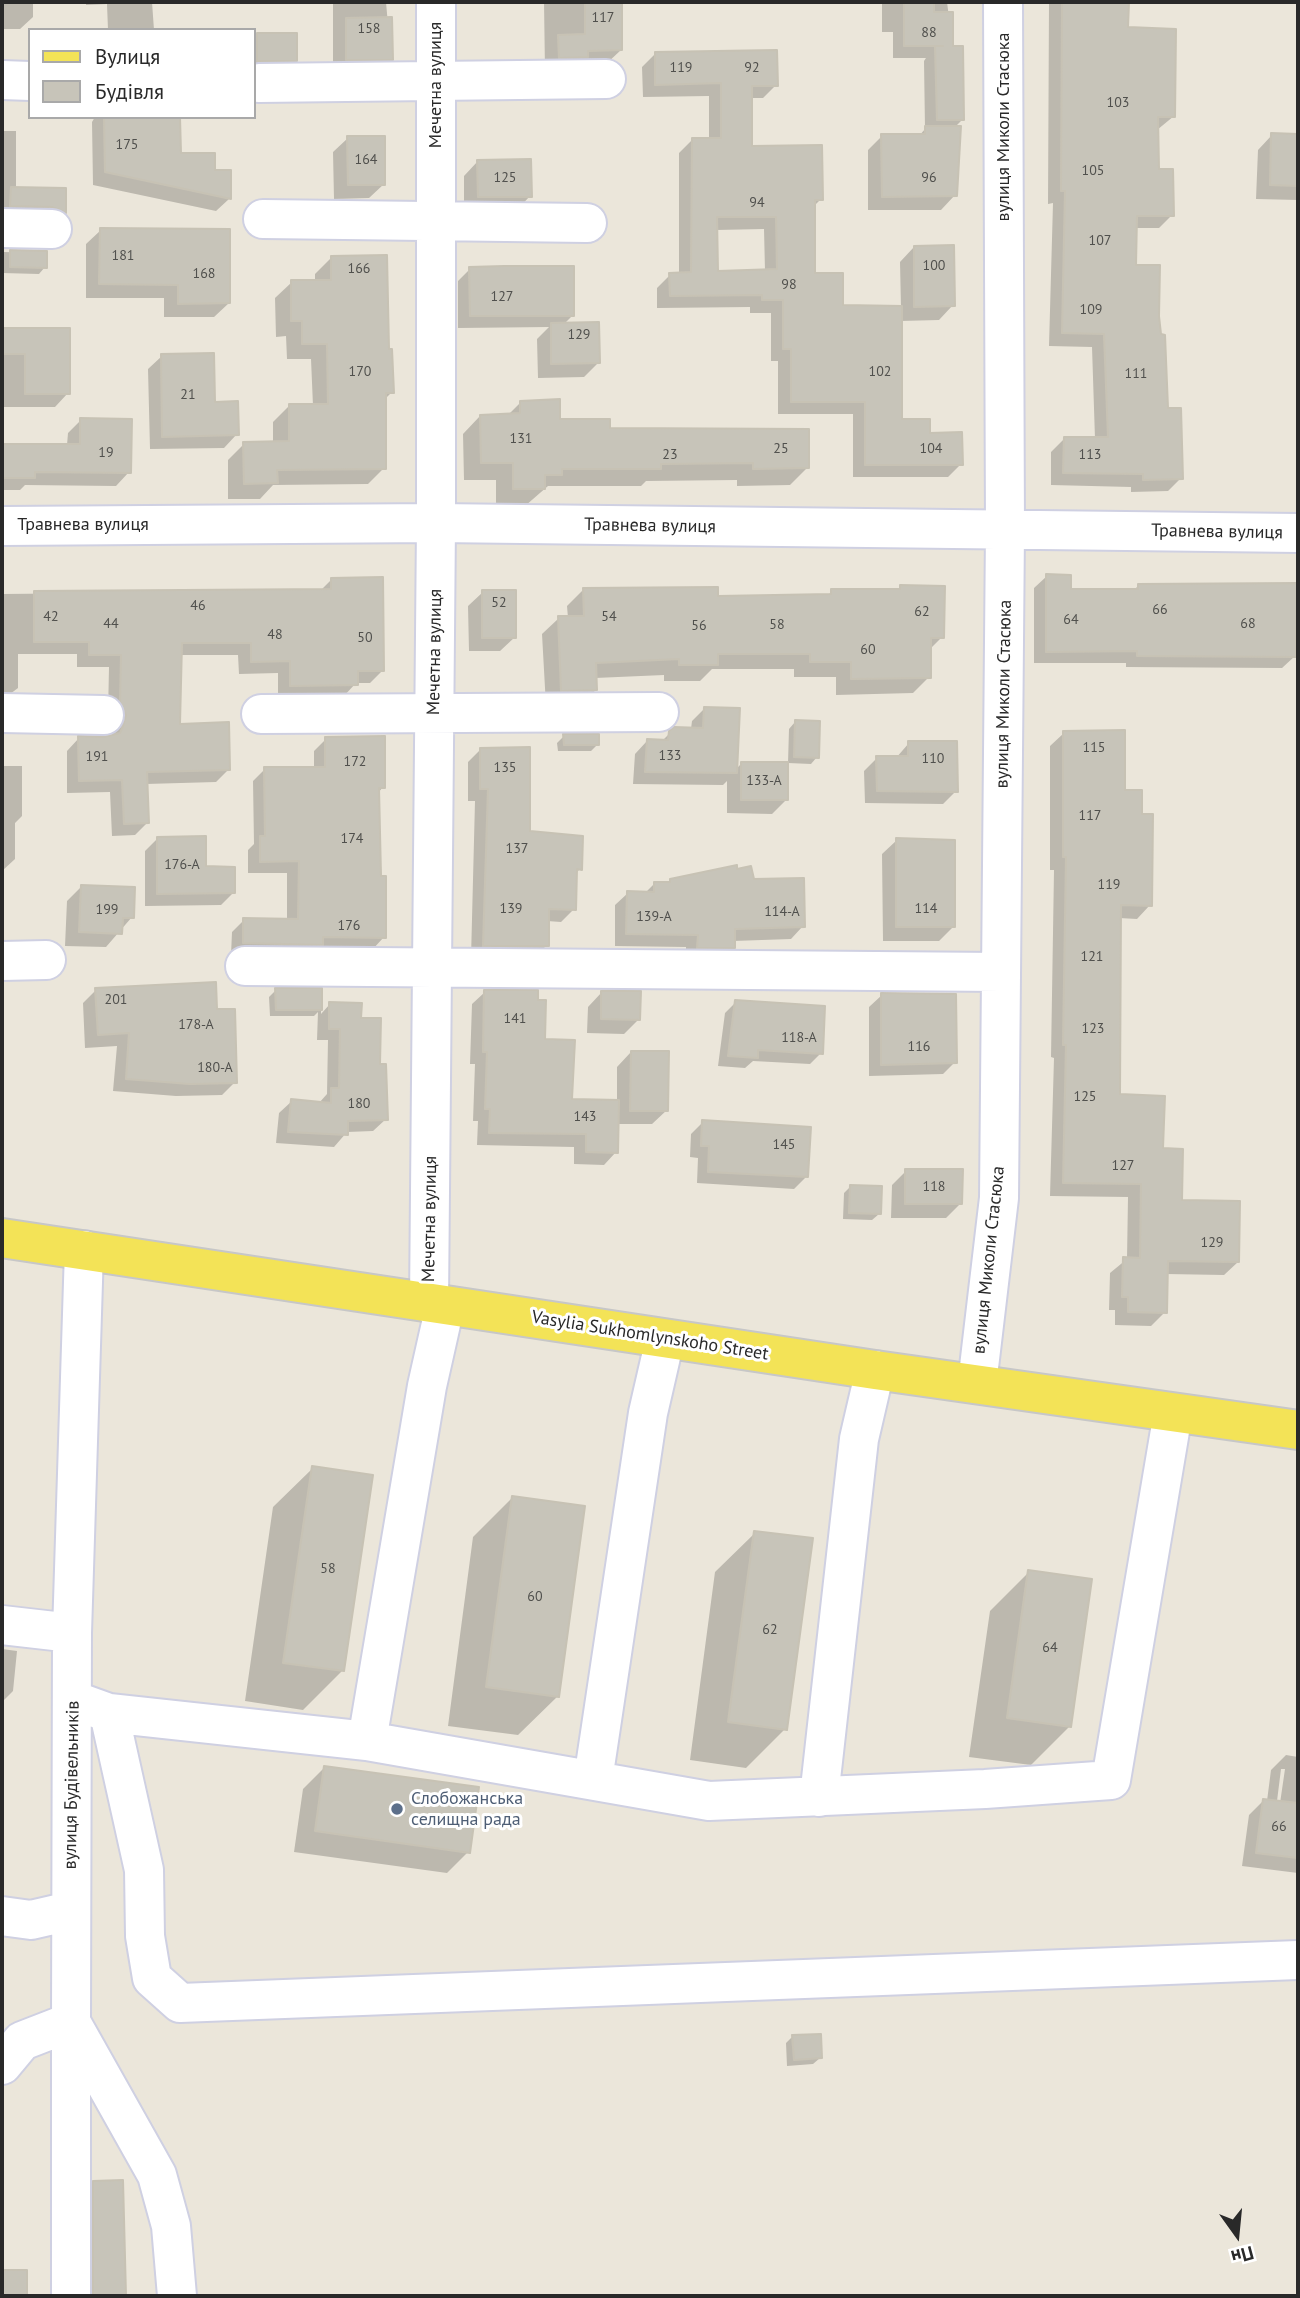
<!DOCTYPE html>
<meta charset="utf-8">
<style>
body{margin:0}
#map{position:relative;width:1300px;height:2298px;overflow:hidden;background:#ebe6da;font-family:"PT Sans",sans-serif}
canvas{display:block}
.frame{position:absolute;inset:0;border:4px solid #292929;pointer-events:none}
.legend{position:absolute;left:28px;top:28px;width:228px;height:91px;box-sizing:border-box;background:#fff;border:2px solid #a9a9a9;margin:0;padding:9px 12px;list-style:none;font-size:21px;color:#292929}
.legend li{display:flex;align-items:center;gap:14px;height:35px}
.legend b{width:35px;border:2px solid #a9a9a9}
.north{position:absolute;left:1202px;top:2200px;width:70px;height:70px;-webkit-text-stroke:5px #fff;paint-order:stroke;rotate:165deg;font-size:19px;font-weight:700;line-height:28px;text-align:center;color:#292929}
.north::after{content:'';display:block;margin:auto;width:24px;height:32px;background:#292929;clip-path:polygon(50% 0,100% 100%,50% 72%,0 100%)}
</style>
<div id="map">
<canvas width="1300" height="2298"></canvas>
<div class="frame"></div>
<ul class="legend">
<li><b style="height:9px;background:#f3e357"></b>Вулиця</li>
<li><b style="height:19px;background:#c7c4b9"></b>Будівля</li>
</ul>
<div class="north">Пн</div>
</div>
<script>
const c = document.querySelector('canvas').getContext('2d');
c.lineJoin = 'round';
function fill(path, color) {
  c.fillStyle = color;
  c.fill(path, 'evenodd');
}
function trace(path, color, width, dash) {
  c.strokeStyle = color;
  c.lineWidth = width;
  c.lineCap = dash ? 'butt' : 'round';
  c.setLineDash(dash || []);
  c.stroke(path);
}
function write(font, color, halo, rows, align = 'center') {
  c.font = font + ' "PT Sans",sans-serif';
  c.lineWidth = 6;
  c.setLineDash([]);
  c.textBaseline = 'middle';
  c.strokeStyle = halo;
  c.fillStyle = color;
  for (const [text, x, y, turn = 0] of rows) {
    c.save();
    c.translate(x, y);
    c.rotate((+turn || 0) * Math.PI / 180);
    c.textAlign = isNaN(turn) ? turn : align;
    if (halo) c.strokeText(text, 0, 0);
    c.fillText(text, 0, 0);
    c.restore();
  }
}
const shadow = new Path2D(`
 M2 2H33V17L20 29H2Z
 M86 2H152L154 30H108L107 4 86 5Z
 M333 2H386L391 59 377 73 333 74Z
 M544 2H620L621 50 606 64 545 71Z
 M882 2H947L962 120 954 128 955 195 941 210H868V150L882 136H919L925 129 924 61 926 58H893V32H882Z
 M1049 2H1115L1126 29 1174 116 1157 130 1158 171 1172 215 1159 228H1135L1134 266 1158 316 1166 410 1181 478 1168 491 1131 492V487L1051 485V452L1064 439H1095L1092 347 1049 346 1053 203 1048 204Z
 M258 35 295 60 288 67H254V39Z
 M655 54 776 85 763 98H750V148L821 199 813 207 814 275 842 307 901 308 900 262 914 247 953 305 939 320 900 321V421L928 434 961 464 948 477H853V414H778V361H771V313H750V307L657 308V288L670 275 679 274V153L692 140H709V96L643 97 642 67ZM764 229 765 271 716 273V230Z
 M95 117H179V154L213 171 229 172V199L216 211 93 185 92 122Z
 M2 131H16V189L64 212 51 225 2 219Z
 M1272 135 1298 136V200L1256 199 1258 150Z
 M348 138 384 184 369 198 334 199 333 152Z
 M478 161 530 196 516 211H464V176Z
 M101 230 229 303 214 317H164V298H86V244Z
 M4 252 46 253 45 267 39 274 2 273Z
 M331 258 387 350 392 392 384 400V468L368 484 273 485 260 499H228V460L244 444 273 443V422L289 406H313L311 359H287L286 336 276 337 275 298 292 282H315V274Z
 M470 269 573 315 563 325 599 362 584 377 538 378 537 339 549 327 458 328V281Z
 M2 330H68V393L55 407H2Z
 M162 356 213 403 237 434 224 448 150 449 148 369Z
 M521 402 559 421 808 467 790 485 737 486V480L646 481 641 486H548L525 506H496V480H464L463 434 480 416H507Z
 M81 420 129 472 116 486 25 485 20 490H2V446L67 445 68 433Z
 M1047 576 1069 591 1134 590 1138 586 1298 585V648H1294L1295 656 1282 668 1126 667V663H1034V588Z
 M331 580 382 671 370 683H356L343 697 278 698V673L239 674 238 655H180L178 726 228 770 216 782 146 784 148 822 135 835 112 836 110 792 67 793V751L79 738 112 737 114 730 108 715 109 667H77V654H18V688L2 700V594L320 591Z
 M943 587 942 637 929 650V677L913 693 836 695V677H794V669H712L700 681H664V675L595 678 596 690 579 706H546L542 634 559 618H568L567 606 583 590 716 598 827 596 832 591Z
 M483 592 515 637 500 651H469L468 606Z
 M704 709 735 770 741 764 787 799 772 814 727 813V781L723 785 633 784 635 754 647 741 661 742 670 733 691 729 692 721Z
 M795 722 817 757 811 764 788 763 789 729Z
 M1064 733 1124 792 1140 815 1150 905 1137 919 1119 918V1096L1161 1150 1180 1202 1238 1262 1224 1275 1166 1274 1165 1312 1151 1326 1115 1325V1310H1109L1110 1273 1127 1259 1128 1197 1050 1196 1054 1058 1051 1057 1054 870H1050V746Z
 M564 736 598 744 591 751H558L557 743Z
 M326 739 383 787 378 793 384 937 372 950 231 955 232 932 244 920 287 921V873H248V850L254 844 253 781 265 769H314V751Z
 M909 743 956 791 943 804 865 803 864 771 877 758H896Z
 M481 749 528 833 580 869 575 874 574 909 561 922 547 921V945L534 958H471L475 801H468V762Z
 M2 766H22V816L15 823V859L2 871Z
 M158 838 205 868 233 893 221 905 145 906V851Z
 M897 840 953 927 939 941H883L882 854Z
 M736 871 752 881 803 926 791 939 733 941V947L721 960 686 959V947L615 946V905L628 893H645L654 884Z
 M81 887 132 917 106 947 65 946 67 901Z
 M96 990 215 1011 235 1082 222 1095 176 1096 113 1091 117 1046 85 1048 83 1003Z
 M276 990H321V1014L330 1004 360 1020 378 1066 386 1119 373 1131 347 1132 334 1147 276 1143 279 1113 292 1101 319 1103 327 1094 328 1040H317L318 1012 314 1016H270L269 997Z
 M485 992 543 1041 571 1100 617 1102V1067L631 1052 667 1110 652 1124H617L616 1152 604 1165 574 1164V1147L477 1145 478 1121H473L475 1064H470L472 1004Z
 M602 992 638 1020 624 1034 587 1033 588 1007Z
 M882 995 955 1062 943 1074 869 1076V1007Z
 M736 1002 821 1053 810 1064 753 1061 745 1068 718 1066 725 1013Z
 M703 1122 807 1176 794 1189 697 1183 698 1158 690 1157 691 1134Z
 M906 1171 960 1204 946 1218H891L892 1185Z
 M851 1186 879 1214 872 1220 843 1219 844 1193Z
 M313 1468 342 1671 303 1710 245 1701 273 1507Z
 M512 1498 558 1696 518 1735 448 1726 473 1537Z
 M755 1533 785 1729 746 1768 690 1760 715 1572Z
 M1029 1572 1070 1726 1031 1765 969 1757 990 1611Z
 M2 1649 17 1651 13 1691 2 1702Z
 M1286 1755 1298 1757V1873L1242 1866 1249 1815 1263 1801H1267L1271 1770ZM1281 1769H1285L1279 1810 1276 1809Z
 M324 1768 468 1852 447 1873 294 1852 303 1789Z
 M793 2036 820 2058 813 2064 787 2066 786 2043Z
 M121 2182 124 2296H87V2189L94 2183Z`);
const building = new Path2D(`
 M585 2H622V50L588 51V57L559 58 558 35 585 34Z
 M904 2H934V12H953V46H963L964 120H937L935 46H943H904Z
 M1062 2H1129L1128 27 1176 29 1175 117H1158L1159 169H1173L1174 216H1137L1136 265H1160L1159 316 1161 334 1165 335 1168 408H1181L1183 479 1143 480V474L1063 473 1064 437H1108L1104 334 1062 333 1065 191H1061Z
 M392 17 393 60H346V18Z
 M257 33H297V61H257Z
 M777 50 778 86H752V146L822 145 823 200H815V273H843V305L902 306V419H930V433L962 432 963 465H865V402H791V349H783V300H762V295L670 296 669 273 691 272 692 138H721V83L655 85V52ZM717 217H776L777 269 718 271Z
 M104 117H180L181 153H215V170H231V199L105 172Z
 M925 126H961L957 196 882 197 881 134H925Z
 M1271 133 1298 134V186L1270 185Z
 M347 136H385V185H348Z
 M531 159 532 197H478L477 160Z
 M11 187 66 188V213L52 207 10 206Z
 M100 228 230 229V303L178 304V285L99 284Z
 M954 245 955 306 914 307V246Z
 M10 250 47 251V268L10 267Z
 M387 255 389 349H392L394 393H386V469L277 470 278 483 244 484 243 442 289 441V404H328L327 344H302V321H291V280H331V256Z
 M504 266H574V316H470L469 267Z
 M599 322 600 363 551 364V323Z
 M2 328H70V394H25V354H2Z
 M214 353 215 402 238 401 239 435 162 437 161 354Z
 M560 399V419H610V428L809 429V468L753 469V463L661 464V469H562V475H545V489H513V463H481L480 415 520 413V401Z
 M80 418 132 419 131 473 35 472V478H2V444H80Z
 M1046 574 1071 575V589H1138V584L1297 583 1296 657 1137 656V651L1046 652Z
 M383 577 384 671H358V685L290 686V661L251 662V643H182L180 724 229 722 230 770 147 772 149 823 124 824 122 780 79 781 78 736 104 737 120 733 123 726 126 715 120 702 121 655H89V642H34V591L331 589V578Z
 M900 585 945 586 944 638H931V678L851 679V662H810V654H718V665H679V659L596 663 597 690 561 691 558 616H584L583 588 718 587V596L831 594V589H900Z
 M482 590H516V638H482Z
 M704 707 740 708 737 773 645 772 647 739 668 740 669 731 674 727 703 728Z
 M795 720 820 721 819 758 794 757Z
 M1125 730V790H1142V814H1153L1152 906 1121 905 1120 1094 1165 1096 1163 1148 1183 1149 1182 1200 1240 1201 1239 1262 1168 1261 1167 1313 1128 1312V1297H1122L1123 1257 1140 1258 1141 1184 1063 1183 1066 1045H1063L1066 857H1063V731Z
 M563 734H599V745H564Z
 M385 736V788H379L381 876H386V938L323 937V945L243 943V918L298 919 299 861 260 862V836H265L264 767H325V737Z
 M908 741H957L958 792 877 791 876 756H908Z
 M530 747V831L583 836 582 870 577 869 576 910 549 909V946H483L488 789H480V748Z
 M741 762H788V800H741Z
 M206 836V866L235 867V893L157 894V837Z
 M896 838 955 840V927H896Z
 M737 865V869L751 866 754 879 804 878 805 927 735 929V948H697L698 935 626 934 627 891 654 892V882H670V879Z
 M81 885 135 887 134 918H123L122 934 79 932Z
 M216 982 217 1009H235L237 1083 190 1084 126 1079 129 1033 98 1035 95 988Z
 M275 988H322V1010H276Z
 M484 990H538V1000H546L545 1039 575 1040 572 1099 619 1100 618 1153 586 1152V1134L489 1133 490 1109H485L487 1052H483Z
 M601 991H641L640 1020 601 1019Z
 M881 993 956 994 957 1063 881 1065Z
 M735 1000 825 1006 823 1054 758 1050V1058L728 1056Z
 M329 1002 362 1003 361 1018H381L380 1064H386L388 1120 348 1121V1135L288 1132 291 1099 331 1103V1088H339L340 1029H329Z
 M631 1051H669L668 1111H630Z
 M702 1120 811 1127 808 1177 708 1172 709 1146H701Z
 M905 1169H963L962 1204H905Z
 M850 1185 882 1186 881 1214 849 1213Z
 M312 1466 373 1475 344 1671 283 1663Z
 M512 1496 585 1506 559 1697 486 1687Z
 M754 1531 813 1538 787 1730 728 1722Z
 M1028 1570 1092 1579 1071 1727 1007 1718Z
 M324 1766 479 1787 470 1853 315 1831Z
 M1263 1799 1298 1803V1858L1256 1853Z
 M821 2034 822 2058 794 2060 792 2035Z
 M123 2180 126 2296H93V2181Z
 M2 2270H27V2296H2Z`);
const minor = new Path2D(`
 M2 80 30 81
 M259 83 606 79
 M263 219 587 223
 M2 228 52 229
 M2 526 436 523 1298 533
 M2 713 104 715
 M261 714 659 712
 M2 961 46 960
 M245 966 1001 972
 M84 1250 72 1633 71 2022 157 2175 171 2226 177 2296
 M429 1303 436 523V2
 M977 1384 999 1198 1005 530 1003 2
 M2 1625 72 1633
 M73 1700 109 1713 367 1741 709 1801 985 1789 1111 1780 1173 1413
 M109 1713 144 1870 145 1936 152 1978 180 2003 1298 1960
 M367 1741 427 1386 445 1306
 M593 1780 648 1413 665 1339
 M819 1797 859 1439 875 1370
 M2 1916 31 1920 70 1911
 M2 2065 22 2041 71 2022V2296`);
const major = new Path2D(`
 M2 1238 875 1370 1298 1430`);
const markers = [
 [397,1809,7,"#5c6f8a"]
];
const numberNames = [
 ["117",603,18],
 ["158",369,29],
 ["88",929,33],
 ["119",681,68],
 ["92",752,68],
 ["103",1118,103],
 ["175",127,145],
 ["164",366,160],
 ["105",1093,171],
 ["125",505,178],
 ["96",929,178],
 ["94",757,203],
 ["107",1100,241],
 ["181",123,256],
 ["100",934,266],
 ["166",359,269],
 ["168",204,274],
 ["98",789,285],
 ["127",502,297],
 ["109",1091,310],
 ["129",579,335],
 ["170",360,372],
 ["102",880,372],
 ["111",1136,374],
 ["21",188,395],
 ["131",521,439],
 ["25",781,449],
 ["104",931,449],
 ["19",106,453],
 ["23",670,455],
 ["113",1090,455],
 ["52",499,603],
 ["46",198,606],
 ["66",1160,610],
 ["62",922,612],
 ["42",51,617],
 ["54",609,617],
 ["64",1071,620],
 ["44",111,624],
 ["68",1248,624],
 ["58",777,625],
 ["56",699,626],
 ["48",275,635],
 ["50",365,638],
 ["60",868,650],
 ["115",1094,748],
 ["133",670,756],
 ["191",97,757],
 ["110",933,759],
 ["172",355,762],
 ["135",505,768],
 ["133-А",764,781],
 ["117",1090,816],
 ["174",352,839],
 ["137",517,849],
 ["176-А",182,865],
 ["119",1109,885],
 ["139",511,909],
 ["114",926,909],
 ["199",107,910],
 ["114-А",782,912],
 ["139-А",654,917],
 ["176",349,926],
 ["121",1092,957],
 ["201",116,1000],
 ["141",515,1019],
 ["178-А",196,1025],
 ["123",1093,1029],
 ["118-А",799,1038],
 ["116",919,1047],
 ["180-А",215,1068],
 ["125",1085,1097],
 ["180",359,1104],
 ["143",585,1117],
 ["145",784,1145],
 ["127",1123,1166],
 ["118",934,1187],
 ["129",1212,1243],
 ["58",328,1569],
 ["60",535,1597],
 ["62",770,1630],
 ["64",1050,1648],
 ["66",1279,1827]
];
const streetNames = [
 ["Мечетна вулиця",436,85,-90],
 ["вулиця Миколи Стасюка",1004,127,-90],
 ["Травнева вулиця",83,525],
 ["Травнева вулиця",650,526,1],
 ["Травнева вулиця",1217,532,1],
 ["Мечетна вулиця",435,652,-89],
 ["вулиця Миколи Стасюка",1004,694,-89],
 ["Мечетна вулиця",430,1219,-89],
 ["вулиця Миколи Стасюка",989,1260,-84],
 ["Vasylia Sukhomlynskoho Street",650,1336,9],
 ["вулиця Будівельників",72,1785,-89]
];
const serviceNames = [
 ["Слобожанська",411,1799],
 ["селищна рада",411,1820]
];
fill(shadow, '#0003');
fill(building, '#c7c4b9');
trace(building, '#c7c2b4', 2);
trace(minor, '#cfd0e2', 42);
trace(major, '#c7c7c7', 42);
trace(minor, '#fff', 38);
trace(major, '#f3e357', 38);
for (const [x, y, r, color] of markers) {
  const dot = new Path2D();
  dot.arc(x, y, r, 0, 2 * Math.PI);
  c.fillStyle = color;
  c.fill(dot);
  trace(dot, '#fff', 2.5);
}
write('14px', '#50504d', null, numberNames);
write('18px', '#292929', '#fff', streetNames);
write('18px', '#4e5e75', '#fff', serviceNames, 'left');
</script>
